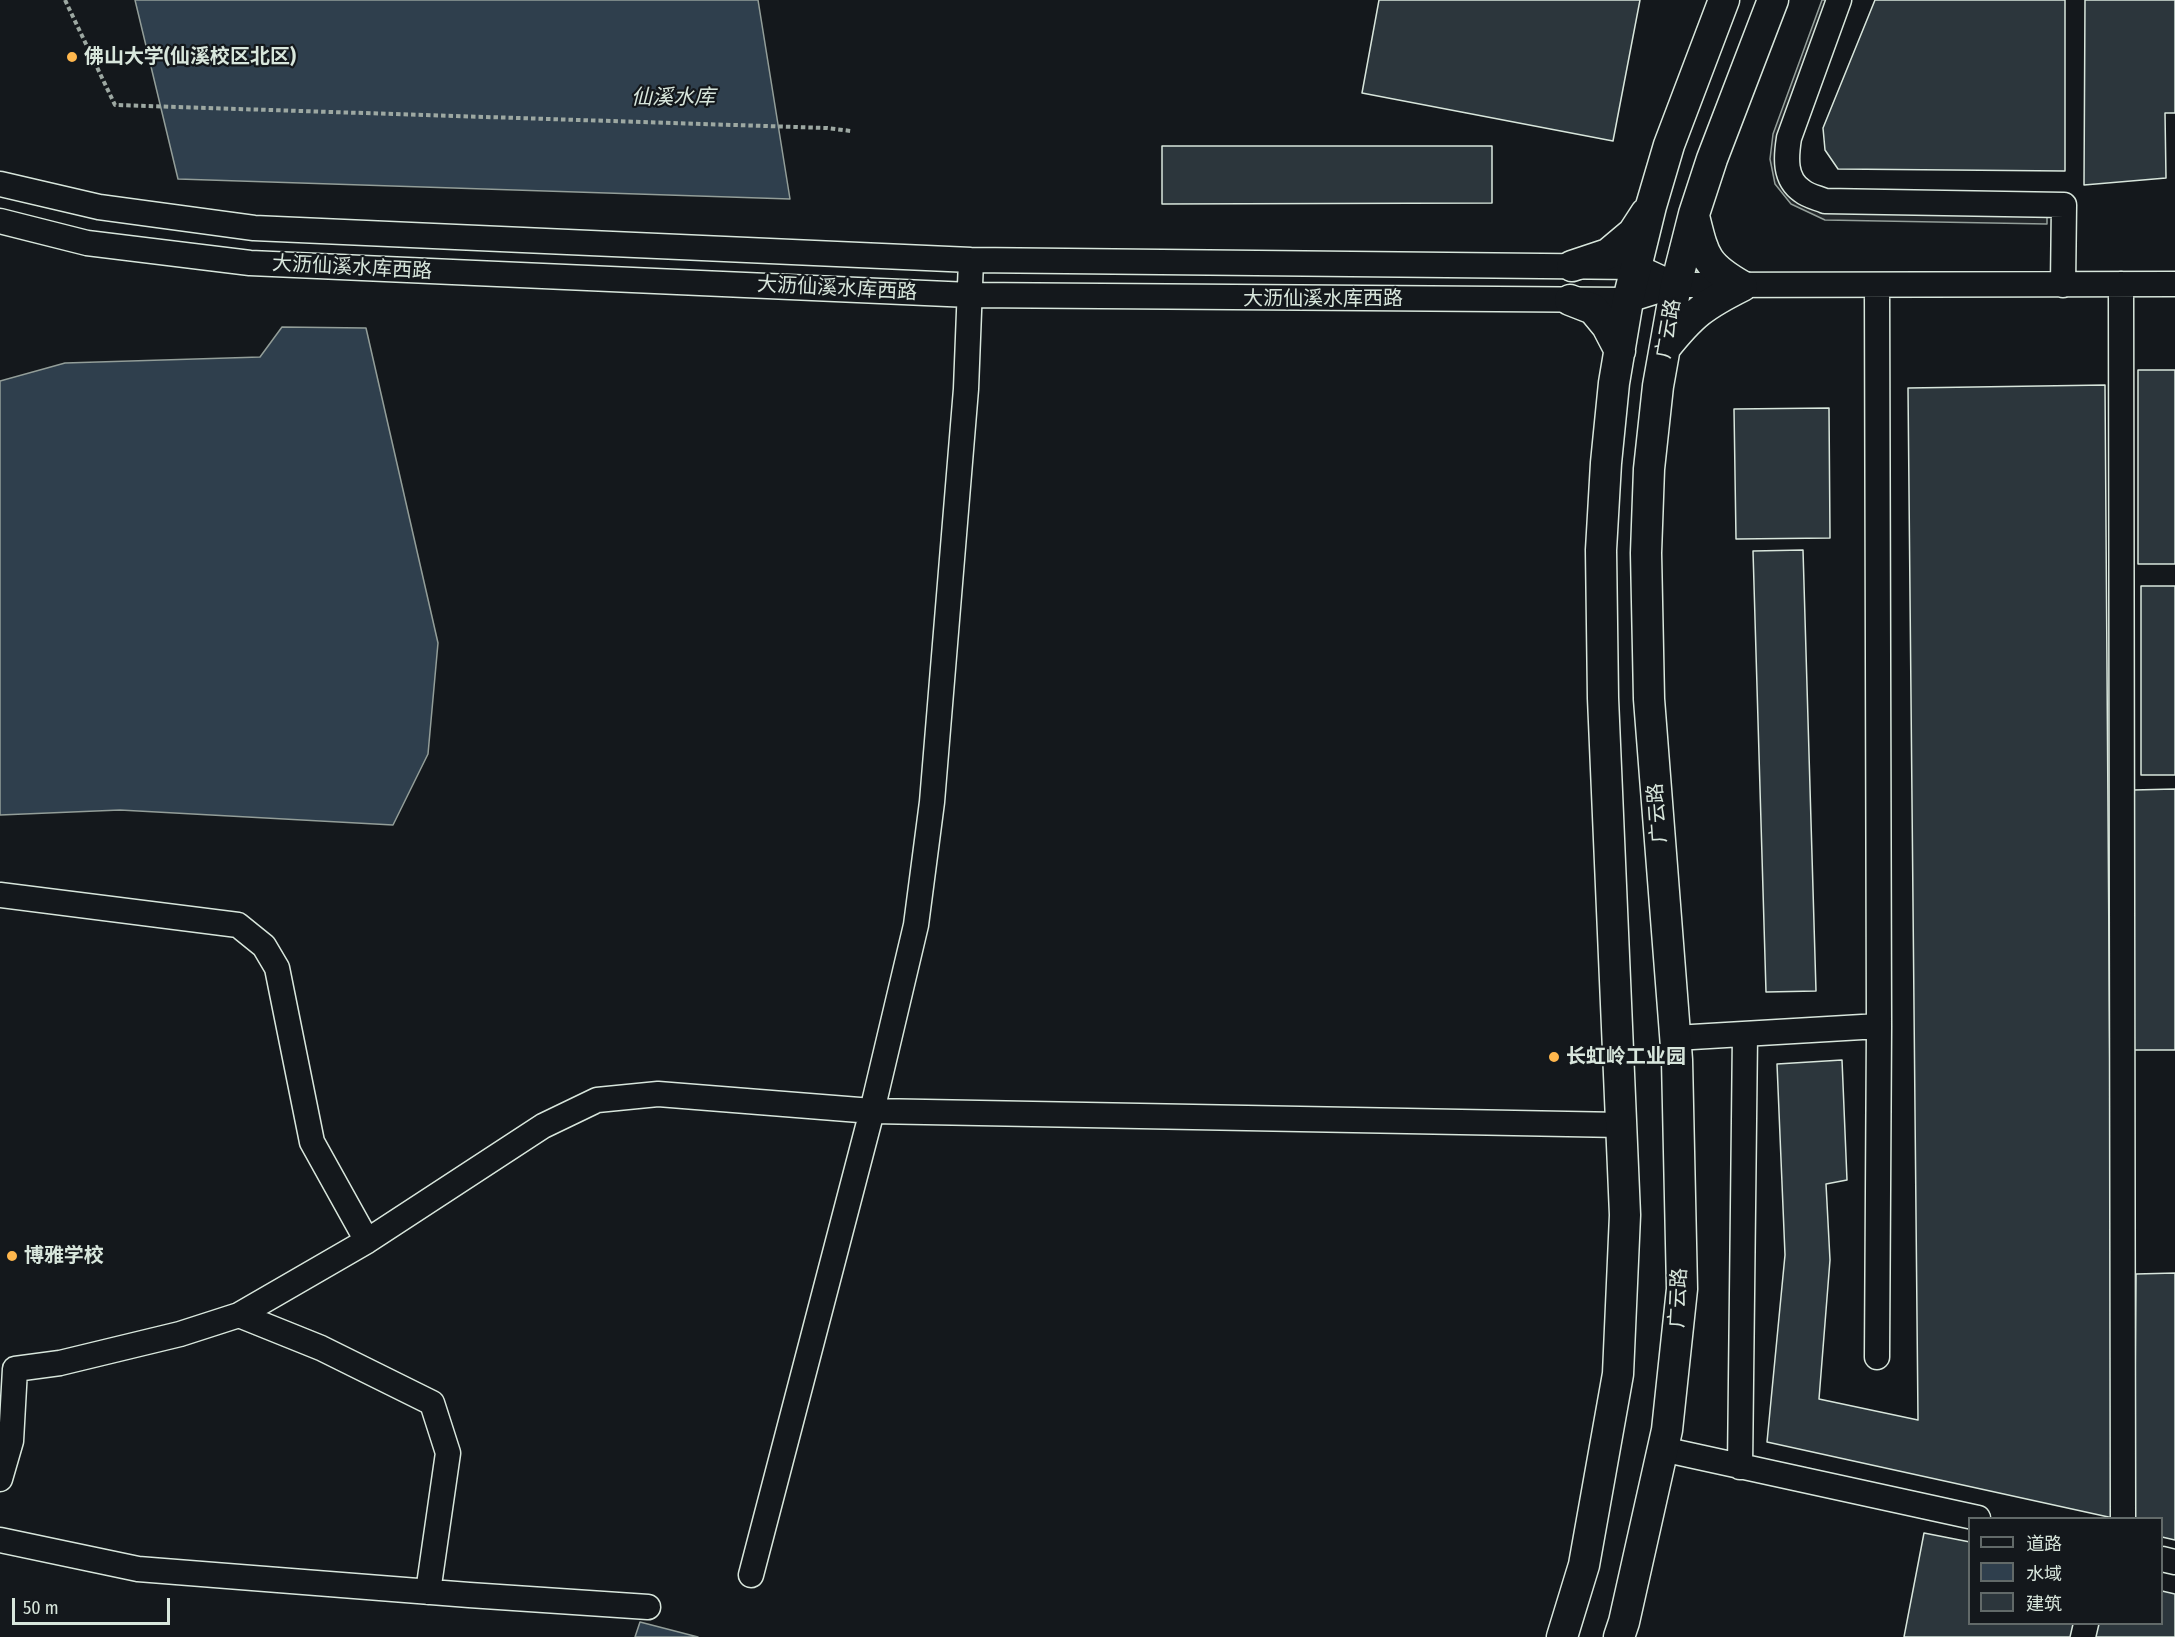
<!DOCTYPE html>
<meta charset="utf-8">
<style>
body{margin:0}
#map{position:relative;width:2175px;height:1637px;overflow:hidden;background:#14181c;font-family:"Fira Sans Condensed","Noto Sans SC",sans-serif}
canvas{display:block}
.legend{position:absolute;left:1968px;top:1517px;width:195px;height:108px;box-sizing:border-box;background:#14181c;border:2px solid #626a69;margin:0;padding:8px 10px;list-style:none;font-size:18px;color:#d8e6dc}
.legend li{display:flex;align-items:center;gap:12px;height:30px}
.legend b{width:30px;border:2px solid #626a69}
.scale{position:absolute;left:12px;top:1598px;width:158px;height:27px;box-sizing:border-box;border:3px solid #d8e6dc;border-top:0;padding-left:8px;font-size:18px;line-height:21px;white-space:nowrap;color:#d8e6dc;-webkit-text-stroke:4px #14181c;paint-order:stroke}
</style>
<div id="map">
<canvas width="2175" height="1637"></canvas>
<ul class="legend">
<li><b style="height:8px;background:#14181c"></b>道路</li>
<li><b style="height:16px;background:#2f3f4d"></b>水域</li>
<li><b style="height:16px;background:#2c363c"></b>建筑</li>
</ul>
<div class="scale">50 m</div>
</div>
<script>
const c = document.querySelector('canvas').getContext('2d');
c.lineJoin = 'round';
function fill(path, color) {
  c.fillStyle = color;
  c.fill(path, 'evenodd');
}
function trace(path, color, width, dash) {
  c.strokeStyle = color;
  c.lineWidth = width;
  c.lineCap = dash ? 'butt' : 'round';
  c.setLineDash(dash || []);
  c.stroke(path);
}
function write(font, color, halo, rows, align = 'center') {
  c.font = font + ' "Fira Sans Condensed","Noto Sans SC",sans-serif';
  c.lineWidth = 4.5;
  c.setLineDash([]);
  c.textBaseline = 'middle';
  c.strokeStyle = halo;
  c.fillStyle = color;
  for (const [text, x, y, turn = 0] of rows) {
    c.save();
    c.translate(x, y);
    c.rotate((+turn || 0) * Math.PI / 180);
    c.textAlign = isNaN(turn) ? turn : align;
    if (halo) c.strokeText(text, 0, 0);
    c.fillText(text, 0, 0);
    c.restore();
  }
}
const parking = new Path2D(`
 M1822 0H1839L1789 138 1802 191 2047 204V224L1825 220 1791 204 1775 184 1770 159 1773 134Z`);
const water = new Path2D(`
 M135 0H758L790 199 178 179Z
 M282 327 366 328 438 643 428 754 393 825 120 810 0 815V381L65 363 260 357Z
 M640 1622 698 1637H635Z`);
const building = new Path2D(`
 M1379 0H1640L1613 141 1362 93Z
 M1875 0H2065V171L1838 169 1825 150 1823 128Z
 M2085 0H2175V113H2165L2166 178 2084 185Z
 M1162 146H1492V203L1162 204Z
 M2138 370H2175V564H2138Z
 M2105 385 2113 1518 1767 1442 1785 1255 1777 1064 1842 1060 1847 1180 1826 1184 1830 1260 1819 1399 1918 1420 1908 388Z
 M1829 408 1830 538 1736 539 1734 409Z
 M1803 550 1816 991 1766 992 1753 551Z
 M2141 586H2175V775H2141Z
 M2175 789V1050H2134L2133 790Z
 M2175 1273V1540L2162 1537V1518H2134L2136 1274Z
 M1924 1533 1970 1542V1624H2073L2070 1637H1904Z
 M2162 1591 2175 1594V1637H2096L2099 1624H2162Z`);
const path = new Path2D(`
 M65 0 115 105 827 128 851 131`);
const minor = new Path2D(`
 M1839 0 1789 138C1786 157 1784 179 1802 191 1808 196 1818 198 1825 201L2064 205 2063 285
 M0 184 99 207 254 228 971 260 1637 267 1676 285 2175 284
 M0 221 87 243 250 263 970 295 1628 300 1676 285
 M2121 284 2123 1518
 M1877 285 1879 1026 1877 1357
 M0 895 238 925 264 946 277 968 312 1142 367 1241
 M1675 1038 1879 1026
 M239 1315 321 1348 432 1403 448 1453 428 1592
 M1662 1449 1978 1518
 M1740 1467 1745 1034
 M0 1479 11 1441 15 1369 60 1363 180 1334 239 1315 367 1241 543 1126 597 1100 658 1094 872 1111 1621 1125
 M0 1540 138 1569 469 1595 648 1607
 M2162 1559 2175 1562
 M751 1575 872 1111 916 925 932 802 966 389 971 260`);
const major = new Path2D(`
 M1694 216C1704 256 1705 265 1742 286
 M1572 266 1608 254 1633 233 1646 213
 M1570 300 1593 309 1607 326 1620 351
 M1665 348C1692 314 1704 305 1742 286
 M1562 1637 1584 1565 1618 1374 1625 1215 1603 698 1601 550 1606 463 1614 383 1628 300 1651 206 1669 145 1724 0
 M1619 1637 1624 1622 1667 1430 1682 1289 1677 1060 1649 699 1646 553 1649 469 1658 386 1676 285 1694 214 1712 159 1773 0`);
const markers = [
 [72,57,6,"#ffb74d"],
 [1554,1057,6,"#ffb74d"],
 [12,1256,6,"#ffb74d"]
];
const poiNames = [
 ["佛山大学(仙溪校区北区)",84,57],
 ["长虹岭工业园",1566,1057],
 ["博雅学校",24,1256]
];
const streetNames = [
 ["大沥仙溪水库西路",352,268,3],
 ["大沥仙溪水库西路",837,289,3],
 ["大沥仙溪水库西路",1323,299],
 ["广云路",1669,329,-80],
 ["广云路",1658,813,-94],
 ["广云路",1679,1298,-87]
];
const waterNames = [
 ["仙溪水库",673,98]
];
fill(parking, '#24282b');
trace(parking, '#939e99', 1.5);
fill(water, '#2f3f4d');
trace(water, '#939e99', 1.5);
fill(building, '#2c363c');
trace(building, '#d8e6dc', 1.5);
trace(minor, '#d8e6dc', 27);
trace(major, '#d8e6dc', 33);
trace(path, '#9da8a2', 4, [4.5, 3]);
trace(minor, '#14181c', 24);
trace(major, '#14181c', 30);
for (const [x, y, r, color] of markers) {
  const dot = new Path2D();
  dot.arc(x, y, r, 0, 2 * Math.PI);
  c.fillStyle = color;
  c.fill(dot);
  trace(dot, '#14181c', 2);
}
write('bold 20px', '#d8e6dc', '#14181c', poiNames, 'left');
write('20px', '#d8e6dc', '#14181c', streetNames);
write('italic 21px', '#d8e6dc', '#14181c', waterNames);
</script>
